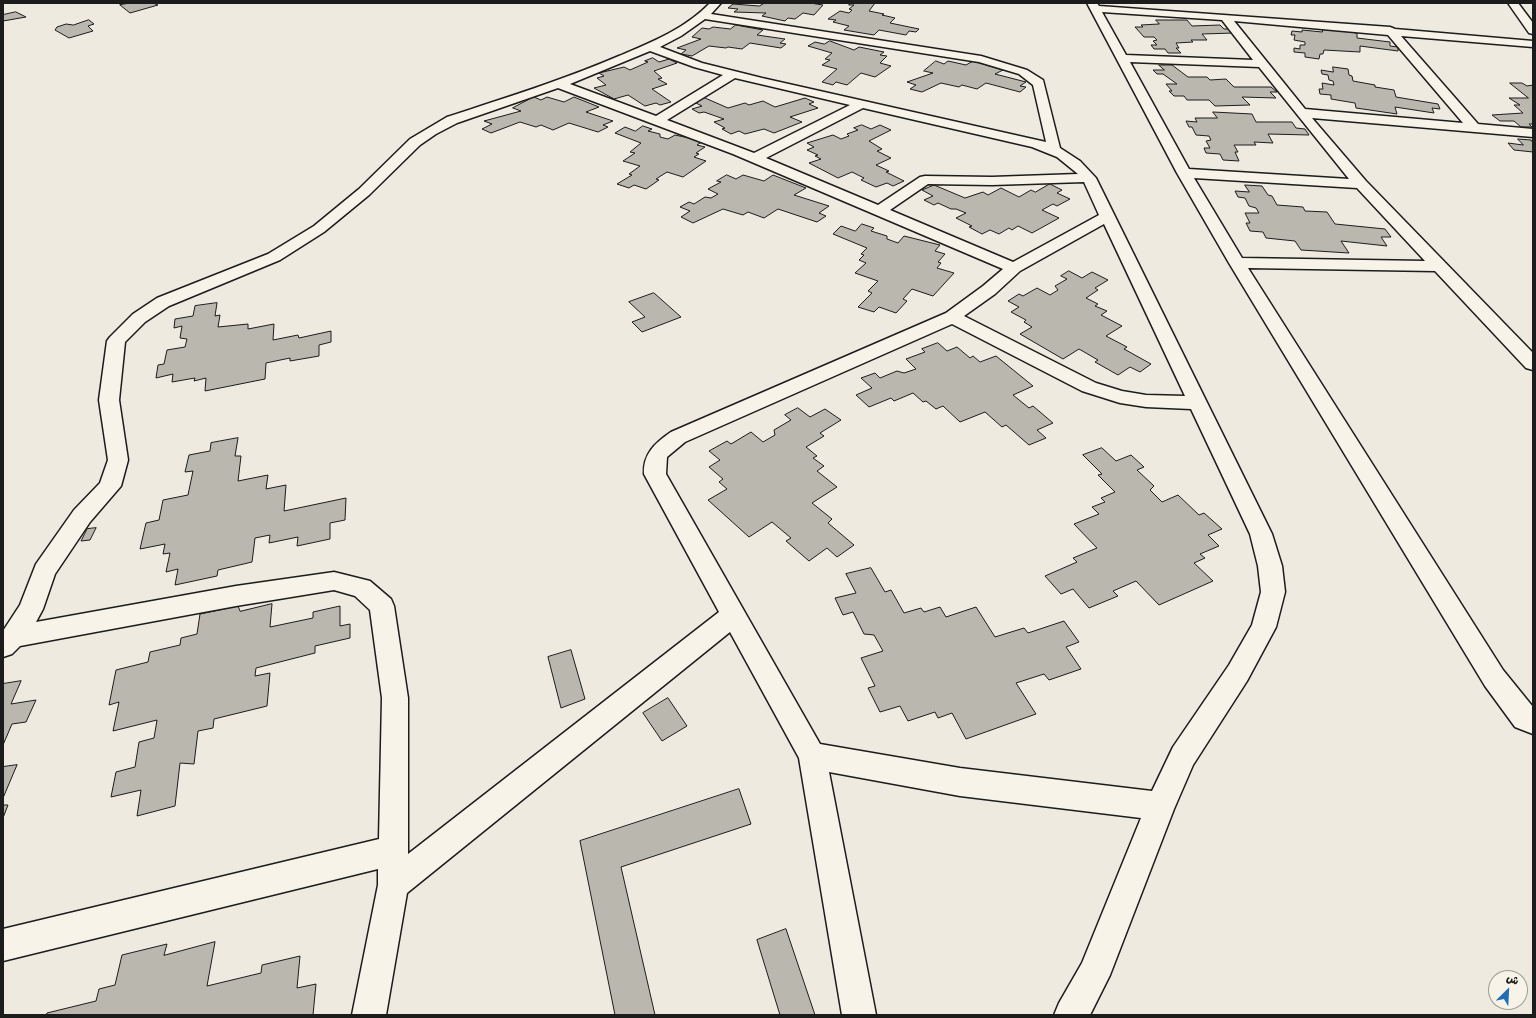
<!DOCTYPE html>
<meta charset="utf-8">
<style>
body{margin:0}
#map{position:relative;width:1536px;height:1018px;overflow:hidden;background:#eeeae0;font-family:"Shantell Sans","Playpen Sans Arabic",sans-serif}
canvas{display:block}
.frame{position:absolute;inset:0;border:4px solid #1c1c1c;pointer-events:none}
.north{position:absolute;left:1488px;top:970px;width:40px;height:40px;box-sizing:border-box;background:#f7f3e8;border:1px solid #9f9d96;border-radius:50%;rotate:24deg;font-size:11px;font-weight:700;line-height:16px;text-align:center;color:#1c1c1c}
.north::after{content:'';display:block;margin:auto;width:14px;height:18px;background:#1f6fb2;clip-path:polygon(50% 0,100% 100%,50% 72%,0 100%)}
</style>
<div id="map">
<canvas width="1536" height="1018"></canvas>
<div class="frame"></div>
<div class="north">ش</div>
</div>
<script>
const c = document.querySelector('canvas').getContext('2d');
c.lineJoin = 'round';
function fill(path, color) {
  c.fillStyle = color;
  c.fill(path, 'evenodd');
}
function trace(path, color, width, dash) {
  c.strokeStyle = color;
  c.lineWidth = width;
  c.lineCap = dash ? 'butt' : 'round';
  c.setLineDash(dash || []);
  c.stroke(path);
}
const building = new Path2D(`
 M130 3H153L158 5 130 13 120 5Z
 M765 3H810L823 5 814 15 803 13 795 19 788 18 785 21 762 16 766 13 734 12 738 9 728 8 733 4 759 6Z
 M851 3H875L869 11 884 14 882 15 895 18 890 23 919 29 916 32 909 31 906 35 879 30 874 35 844 30 849 26 833 22 836 20 828 19 840 11 849 13 852 10 849 9 854 5H849Z
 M16 12 26 17 3 21V15Z
 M89 20 94 24 88 26 93 31 69 38 55 30 57 27 66 24 73 25Z
 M1156 20H1187L1192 26 1220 25 1224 29H1230L1234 33 1202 34 1207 40H1191L1193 42 1176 43 1179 48H1176L1181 53H1168L1165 49H1154L1151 45H1157L1153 41 1157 40 1154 37H1144L1135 27H1143L1141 25 1159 24Z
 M736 25 763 30 757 35 785 39 780 43 786 44 781 48 750 43 742 49 728 47 726 48 709 46 692 56 681 54 686 50 677 48 701 39 692 37 702 28 709 29 713 27 730 29Z
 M1323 28 1357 33V38L1390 42V46L1398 47V51L1360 46V52L1324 50 1323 54H1320L1319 59 1305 57V53L1294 52V48L1300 49V45H1305V42L1294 40 1295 35H1291L1292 31 1302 32V30L1322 32Z
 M830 41 854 50 859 47 884 52 880 55 887 56 880 63 891 66 875 77 861 73 847 85 836 82 833 85 822 82 837 69 822 65 830 60 825 59 832 53 808 46 815 42 824 44Z
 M653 58 659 62 669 59 677 63 654 71 662 78 658 79 667 84 652 89 671 102 660 105 656 103 645 106 628 95 614 99 594 88 606 85 597 78 604 76 599 73 624 67 630 70 648 62 645 61Z
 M936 61 944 64 948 61 966 65 973 61 1003 70 995 74 1026 82 1020 86 1026 87 1020 92 986 83 977 89 962 85 959 87 941 83 922 92 910 89 916 85 907 82 933 73 924 71Z
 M1159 65H1172L1188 77H1207L1210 80 1226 79 1234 87H1271L1277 92H1270L1276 98 1242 97 1250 105 1215 106 1209 100H1187L1184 96H1174L1169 91H1172L1166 84H1177L1163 74H1157L1153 70H1164Z
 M1333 67 1348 69 1349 75 1352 76 1353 81 1375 85V87L1394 90 1396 97 1438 104 1440 109 1432 108 1434 113 1395 107 1397 114 1356 108 1355 103 1331 99V95L1320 94 1319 89H1323L1322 83 1334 85 1333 81 1329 80 1328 75 1322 74 1321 70 1333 72Z
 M1510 83H1522L1527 86 1533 85V124H1529L1532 127H1521L1514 121H1500L1492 115 1523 113 1514 105H1520L1509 98H1528Z
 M534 97 541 100 547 97 564 102 574 97 599 107 586 112 613 121 603 125 608 127 598 132 569 123 553 130 541 125 536 127 520 122 491 133 482 129 492 124 484 121 521 111 513 108Z
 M705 98 728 108 745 103 749 105 763 101 775 107 805 98 814 102 809 104 818 108 790 117 802 122 774 133 764 129 745 134 739 131 731 134 722 129 725 128 714 122 724 119 704 112 699 113 692 109 702 106 694 102Z
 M1213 112 1252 114 1256 122H1292L1296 128 1305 129 1309 135 1268 134 1273 143 1254 142 1256 145H1234L1238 152H1235L1239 161 1223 160 1220 154 1206 153 1204 148H1210L1206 141 1211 140 1209 136 1196 135 1192 127H1189L1186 121 1197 122 1195 118H1217Z
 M862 125 871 129 880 125 891 130 869 141 882 149 877 151 891 158 876 165 889 171 886 172 904 181 893 186 887 183 876 187 861 180 864 178 852 172 838 178 809 163 821 159 815 156 818 155 807 150 814 147 807 143 833 135 841 139 849 136 847 134 858 130 854 128Z
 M643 126 652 129 648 131 660 134V137L668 139 675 135 703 141 697 145 705 147 696 153 699 154 694 157 706 161 683 177 667 172 656 179 659 180 646 189 634 185 629 188 617 184 632 175 629 174 640 166 623 161 635 153 630 152 641 143 615 133 625 127 635 131Z
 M1518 139 1531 140 1533 143V152L1514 150 1508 143 1523 145Z
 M727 175 736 179 743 175 764 181 773 175 806 188 794 195 829 206 819 213 826 216 817 222 778 209 764 218 748 212 743 215 723 209 693 223 681 217 690 211 680 207 689 202 694 204 705 197 711 198 718 194 708 189 721 182 717 181Z
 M1050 184 1062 190 1057 193 1070 199 1057 206 1053 204 1042 210 1059 218 1032 233 1018 226 1012 230 1009 228 999 234 990 230 982 234 969 227 972 226 956 218 966 213 956 209H951L938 203 934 205 924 200 933 196 922 190 934 185 965 198 983 192 988 195 1001 188 1019 197 1031 190 1035 192Z
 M1245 185 1262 186 1268 195 1272 196 1277 205 1303 207 1305 211 1327 212 1335 224 1385 229 1391 237H1381L1387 246 1341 241 1349 253 1301 250 1295 241 1266 238 1263 232 1250 231 1246 223H1250L1245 213H1259L1256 208 1249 206 1245 198 1238 197 1235 191 1249 192Z
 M862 224 874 228 871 231 887 236V239L898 243 904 236 940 245 935 251 945 254 938 262 941 263 937 268 954 273 933 296 912 289 903 299 907 301 896 313 879 307 874 312 858 307 872 293 868 291 878 281 855 273 866 263 859 260 864 255 861 254 867 248 833 234 841 226 855 231Z
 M1069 271 1082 278 1092 272 1108 280 1095 288 1098 290 1086 298 1098 304 1095 306 1107 311 1101 315 1122 326 1106 336 1127 347 1124 349 1151 364 1140 372 1130 367 1118 375 1095 362 1098 360 1079 349 1063 359 1020 334 1032 327 1024 322 1026 320 1011 312 1019 307 1008 301 1019 294 1023 296 1037 288 1050 295 1058 290 1055 286 1067 279 1061 276Z
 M654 293 681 317 642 332 632 322 645 317 629 302Z
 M217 303 215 316 220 315 218 327 248 324V329L274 324 273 340 298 335 299 338 331 331V342L319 345V356L290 361V358L266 363 265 379 205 391 206 378 194 381 195 378 172 382 173 374 156 378 158 365 164 364 167 350 185 347 187 339 180 338 182 326 174 328 175 319 193 316 195 306Z
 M938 343 947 351 957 347 970 358 973 356 980 362 996 356 1033 386 1013 395 1029 408 1033 406 1053 423 1037 430 1046 438 1029 445 1006 425 1002 427 985 412 960 422 943 406 936 409 926 401 923 402 913 393 894 401 891 398 869 407 856 395 872 388 861 378 875 373 880 378 897 371 904 373 916 369 906 359 925 352 922 349Z
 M798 408 810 417 825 409 841 420 820 433 824 436 806 447 817 456 813 458 824 466 817 471 837 487 812 503 832 519 828 523 854 545 837 557 827 548 809 561 786 541 791 538 772 522 749 537 708 500 727 489 719 482 723 479 709 467 720 460 709 451 727 441 731 444 751 432 763 442 775 435 774 430 791 420 785 415Z
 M238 438 235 456H241L238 481 268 475 266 489 286 485 284 511 346 498 345 520 330 523V539L297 546 298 537 269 543 270 535 255 538 252 562 218 570 217 576 175 585 178 569 166 572 170 553 163 554 165 544 140 549 146 523 159 520 163 500 188 495 193 471 185 472 189 455 210 451 211 443Z
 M1102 448 1116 461 1131 455 1144 467 1137 470 1154 486 1150 490 1162 502 1178 495 1199 515 1204 513 1222 529 1208 535 1219 546 1200 554 1205 558 1194 563 1213 581 1159 605 1136 581 1113 591 1118 596 1089 608 1073 589 1061 594 1045 576 1077 562 1073 558 1097 548 1074 524 1099 514 1092 507 1105 502 1101 498 1115 492 1098 475 1102 474 1083 455Z
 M96 528 90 540 81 541 87 529Z
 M871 568 885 592 891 590 904 613 921 608 924 612 940 607 946 617 976 607 995 637 1024 628 1028 633 1064 621 1079 642 1066 647 1081 669 1049 680 1044 674 1016 683 1036 714 966 739 952 713 938 718 935 712 908 721 900 706 880 712 868 688 875 686 861 658 883 651 874 635 864 634 853 612 843 615 835 598 856 593 846 574Z
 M272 604 270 627 313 618V612L340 606V626L350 624V638L315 646V653L256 668 255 676 270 673 267 706 214 719 213 728 198 731 194 764 180 763 175 806 137 816 141 790 111 797 116 772 135 767 139 742 154 738 157 720 113 731 119 702 109 705 116 670 148 662 150 652 180 645 181 638 197 634 200 614 238 606 240 611Z
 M571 650 585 699 561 708 548 657Z
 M21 681 11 704 36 700 26 722 12 724 3 745V684Z
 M668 698 687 726 662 741 643 713Z
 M17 765 3 798V767Z
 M739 789 751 824 621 867 655 1015H615L580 841Z
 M3 805H8L3 818Z
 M786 929 815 1015H780L757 940Z
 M215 942 207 986 261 973 262 965 300 956 297 988 316 984 313 1015H46L47 1013 96 1001 99 989 115 985 122 955 167 944 164 955Z`);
const minor = new Path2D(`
 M710 3H721L711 14 981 56 1027 70 1043 80 1060 148 1080 161 1096 178 1272 534 1282 566 1285 592 1276 627 1247 681 1193 765 1174 809 1110 975 1090 1015H1054L1059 1003 1082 963 1141 818 960 796 829 772 876 1015H842L799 758 730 632 407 893 386 1015H352L378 885V869L3 961V929L379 839 382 698 370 610 355 596 334 590 236 606 20 646 12 654 3 657V631L20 605 36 564 74 510 100 483 108 460 99 400 107 341 110 337 133 314 157 298 268 254 314 226 359 189 410 139 447 117C505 98 563 80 619 56 652 42 685 29 710 3ZM705 19 979 62 1019 74 1033 85 1046 142 762 78 702 63 660 47 681 36ZM650 51 694 67 723 75 656 116 570 84ZM735 78 850 105 754 153 667 120ZM558 88 733 154 1003 269 983 286 946 313 671 432C655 443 643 454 644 474L719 612 408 854V698L394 606 391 599 370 581 334 572 236 586 36 622 43 609 55 574 90 522 121 486 128 460 119 400 125 342 145 322 169 306 280 260 324 232 369 195 420 145 436 134 457 123ZM863 108 1032 147 1057 157 1078 174 992 177 925 176 920 177 878 205 766 158ZM1084 182 1099 215 1013 262 890 210 928 184 992 185ZM1104 224 1185 396 1146 395 1122 391 1096 383 964 316 995 294 1020 271ZM952 324 1082 391 1120 403 1146 407 1191 409 1250 534 1258 566 1261 592 1252 625 1229 665 1173 747 1152 791 960 768 820 744 666 474 667 457 685 442Z
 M1087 3H1097L1099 6 1390 27 1395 29 1533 41V47L1401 36 1478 124 1533 129V137L1312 118 1366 181 1533 353V370L1526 368 1435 271 1248 268 1503 670 1533 707V734L1515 727 1485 686 1229 263 1177 173ZM1102 12 1222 20 1253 60 1126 55ZM1234 21 1388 35 1463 123 1305 109ZM1130 62 1259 67 1349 179 1189 169ZM1194 178 1357 188 1425 261 1242 258Z
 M1508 3H1518L1533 23V34L1529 33Z`);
fill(building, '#bab7af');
trace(building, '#1c1c1c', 1);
trace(minor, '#1c1c1c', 3);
fill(minor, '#f7f3e8');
</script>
